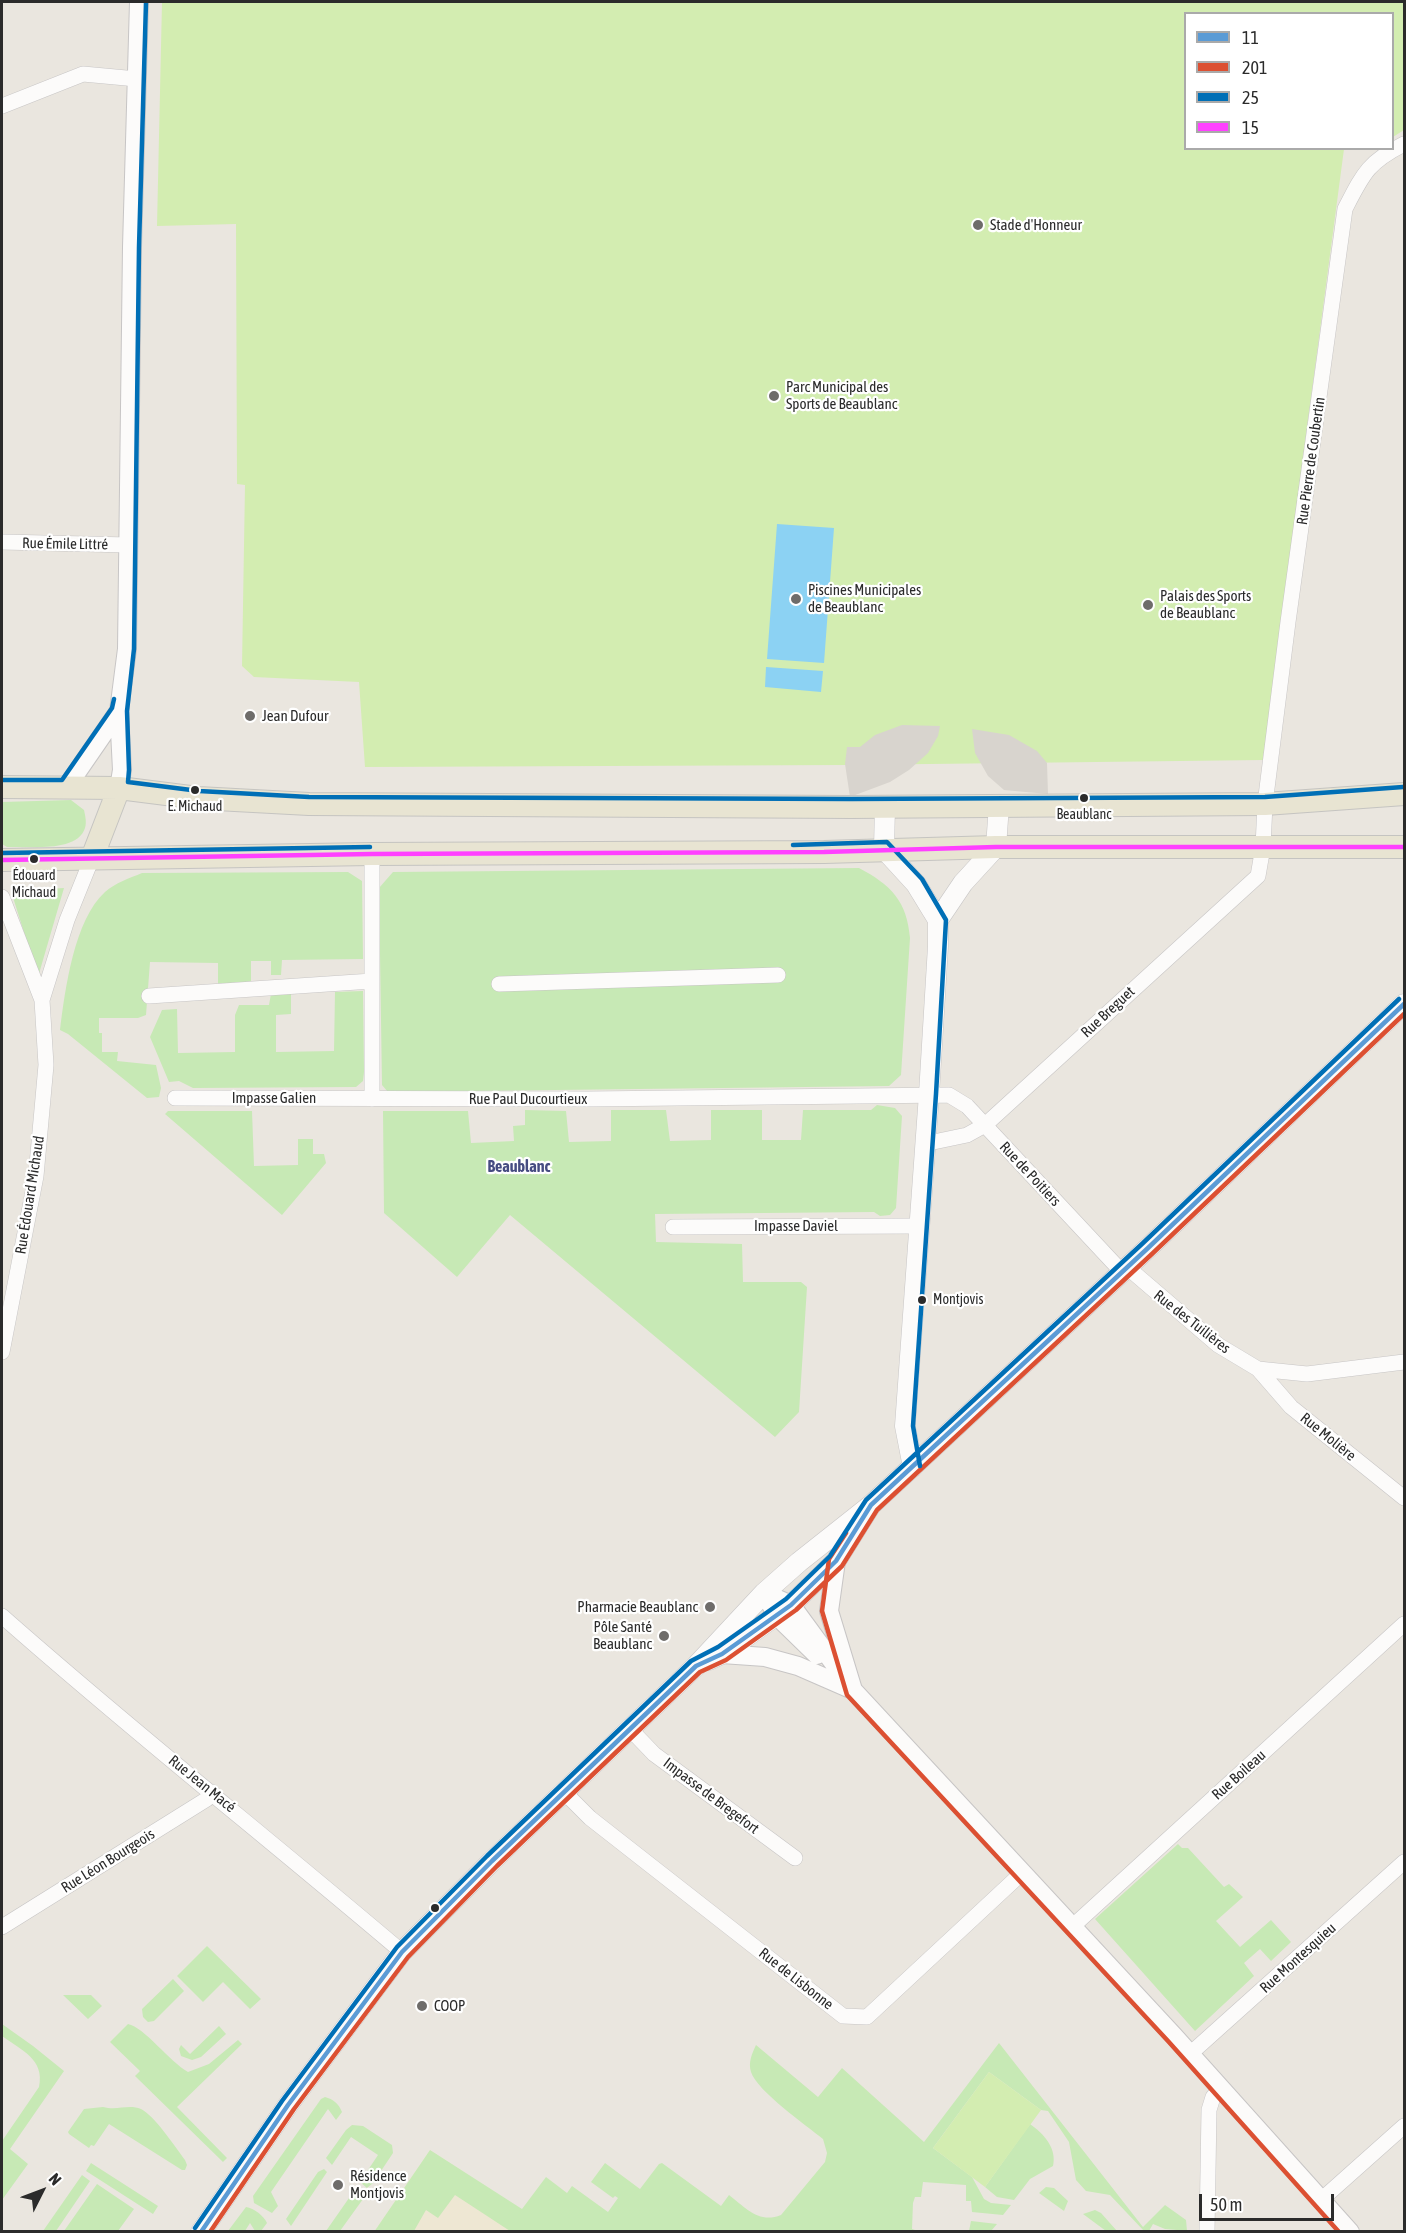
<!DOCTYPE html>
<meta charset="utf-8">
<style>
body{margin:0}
#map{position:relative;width:1406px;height:2233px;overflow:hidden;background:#eae6df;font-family:"Asap Condensed",sans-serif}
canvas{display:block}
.frame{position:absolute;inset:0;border:3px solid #2b2b2b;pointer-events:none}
.legend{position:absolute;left:1184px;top:12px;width:210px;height:138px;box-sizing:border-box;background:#fff;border:2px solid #aaa;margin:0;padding:8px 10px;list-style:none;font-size:18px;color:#2b2b2b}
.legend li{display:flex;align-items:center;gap:12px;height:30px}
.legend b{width:30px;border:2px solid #aaa}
.north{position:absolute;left:12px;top:2161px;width:60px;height:60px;-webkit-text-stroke:4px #fff;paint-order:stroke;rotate:48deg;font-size:16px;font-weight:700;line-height:24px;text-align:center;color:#2b2b2b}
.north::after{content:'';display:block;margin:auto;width:21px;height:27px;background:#2b2b2b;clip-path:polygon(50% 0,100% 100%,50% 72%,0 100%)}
.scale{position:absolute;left:1199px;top:2194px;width:135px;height:27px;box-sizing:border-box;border:3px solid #2b2b2b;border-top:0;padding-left:8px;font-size:18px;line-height:21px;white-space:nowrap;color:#2b2b2b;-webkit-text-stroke:4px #fff;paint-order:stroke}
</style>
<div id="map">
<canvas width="1406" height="2233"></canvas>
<div class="frame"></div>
<ul class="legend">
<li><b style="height:8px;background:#5b9bd5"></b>11</li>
<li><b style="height:8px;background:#dc5032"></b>201</li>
<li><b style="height:8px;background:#006fb6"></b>25</li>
<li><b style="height:8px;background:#ff40ff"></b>15</li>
</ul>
<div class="north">N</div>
<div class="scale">50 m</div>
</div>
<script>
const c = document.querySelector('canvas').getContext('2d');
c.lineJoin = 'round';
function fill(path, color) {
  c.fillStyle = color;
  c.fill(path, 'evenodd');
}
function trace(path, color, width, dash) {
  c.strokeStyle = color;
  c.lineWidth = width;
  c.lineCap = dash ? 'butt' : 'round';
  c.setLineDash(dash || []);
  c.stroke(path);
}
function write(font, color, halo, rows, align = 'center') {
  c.font = font + ' "Asap Condensed",sans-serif';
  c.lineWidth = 4.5;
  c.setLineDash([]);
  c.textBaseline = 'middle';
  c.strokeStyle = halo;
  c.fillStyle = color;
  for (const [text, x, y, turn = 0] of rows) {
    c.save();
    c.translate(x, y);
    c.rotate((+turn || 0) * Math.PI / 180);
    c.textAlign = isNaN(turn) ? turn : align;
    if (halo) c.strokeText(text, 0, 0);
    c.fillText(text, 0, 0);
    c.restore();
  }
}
const education = new Path2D(`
 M430 2150 556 2232H374Z`);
const green = new Path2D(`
 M71 800 84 810C85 815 87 822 85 828 77 853 29 846 7 847L2 844V802Z
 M859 868C891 885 907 901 910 938L901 1075 889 1086 388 1092 382 1085 379 888 393 872Z
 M348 872 362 881 363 959 282 960 281 975H271V961H251V989L218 991V963L150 962 146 1015 138 1018H99V1033H102V1052H118L117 1061 156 1065 161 1088 159 1097 147 1098 68 1034 60 1030C65 990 74 920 105 892 115 883 130 878 142 873Z
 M64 888 38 977 11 891Z
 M363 991 364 1072 363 1081 356 1087 193 1088 179 1081 169 1082 150 1037 162 1010 177 1009 178 1053 235 1052V1015L239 1005H269L271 994 291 993V1014L276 1015V1052L334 1051 335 992Z
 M877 1105 895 1108 902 1116 896 1208 890 1215 880 1216 874 1212 655 1214 656 1242 742 1244 743 1282H801L807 1287 799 1412 775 1437 510 1215 457 1277 384 1213 383 1111H468L471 1143 514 1141 513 1126 525 1125V1110L566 1111 569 1142 611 1141V1110H666L670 1141 711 1140V1110H762V1140H801L803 1110H871Z
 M168 1111H252L254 1166 298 1165V1139H313V1154H324L326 1163 282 1215 165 1114Z
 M1178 1844 1182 1848H1188L1224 1887 1229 1884 1243 1897 1216 1921 1240 1947 1271 1920 1291 1942 1271 1961 1260 1949 1244 1963 1254 1976 1195 2031 1095 1919Z
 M207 1946 261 1999 250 2009 223 1982 203 2002 177 1976Z
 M173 1979 184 1991 154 2021 148 2022 143 2017 142 2009Z
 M63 1995H91L102 2006 88 2019Z
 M2 2024 33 2046 64 2071 10 2149 28 2164 2 2200V2141L39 2087C45 2059 21 2050 2 2036Z
 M128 2024C144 2027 170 2062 188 2072L209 2064 238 2040 242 2044 177 2107 227 2158 223 2162 135 2076 140 2071 110 2042Z
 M219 2026 226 2034 201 2057 192 2060 181 2056 179 2049 181 2045 190 2054Z
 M999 2043 1143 2227 1165 2205 1186 2220 1187 2231H1177V2230L1165 2229 1153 2224 1149 2231H1144L1110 2195 1086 2191 1076 2180 1069 2142 1048 2111 1041 2110 989 2072 933 2148 972 2177 984 2199 991 2203 1011 2205 1003 2215 972 2212 971 2201H966V2185L923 2182 921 2197H915L913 2203 912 2229 918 2231H510L455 2195 438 2218 426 2210 414 2231 374 2232 430 2150 522 2209 546 2177 567 2193 572 2186 608 2212 618 2198 615 2196 613 2198 591 2182 605 2163 640 2189 659 2164 662 2163 721 2206 729 2195C746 2208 759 2224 781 2215L825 2162 827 2153 823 2139C807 2126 757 2091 751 2072 748 2062 752 2054 756 2045L818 2097 842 2068 924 2142Z
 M325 2097C333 2099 339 2104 342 2112L336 2120 328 2109 271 2192 278 2206 272 2213 254 2203 253 2196 321 2099Z
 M103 2107C117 2111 128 2104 141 2109 154 2115 176 2148 185 2160L187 2165 185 2170H182L109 2124 94 2146 91 2145 89 2148 69 2134 68 2132 84 2109Z
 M1030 2124C1044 2134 1057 2148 1053 2166L1030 2179 1014 2200 997 2197 985 2187Z
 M352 2125 363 2126 392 2145 393 2153 373 2183 367 2188 360 2182 378 2155 351 2137 332 2165 326 2158 346 2130Z
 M91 2163 158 2206 153 2214 86 2171Z
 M324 2169 327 2172 291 2226 286 2219 318 2172Z
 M82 2175 90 2181 56 2231H43Z
 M97 2184 134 2209 118 2231H64Z
 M1046 2187 1054 2188 1068 2201 1064 2211 1039 2193Z
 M356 2188 363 2199 340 2231H326Z
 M246 2207C254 2208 264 2216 267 2223L261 2231H255L250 2223 245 2231H228Z
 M1095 2210 1101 2213 1117 2231H1106L1083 2214Z
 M971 2221 997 2224 991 2231H969Z`);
const pitch = new Path2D(`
 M162 2H1404V130L1393 137 1392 14H1186V148L1344 149 1263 760 846 765 365 767 359 682 254 677 242 666 245 485 237 484 236 224 157 226Z
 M989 2072 1041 2110 985 2187 933 2148Z`);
const plaza = new Path2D(`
 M902 725 940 726 938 736 928 753 909 770 890 782 850 797 845 764 847 747H860L875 735Z
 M972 729 1009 735 1037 751 1047 763 1048 794 1004 790 988 776 975 753Z`);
const water = new Path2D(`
 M777 524 834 528 824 663 767 659Z
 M766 667 823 671 821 692 765 687Z`);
const minor = new Path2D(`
 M2 106 83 74 137 79
 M2 542 129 545
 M372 854V1099
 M2 897 42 1000 46 1065 36 1176 2 1352
 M499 984 778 975
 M149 996 372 981
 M42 1000 67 920 92 858
 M175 1098 588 1099 949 1095 967 1106 1122 1272
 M924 1144 967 1135 985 1125 1258 876 1263 847 1265 804 1288 622 1345 209C1363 174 1368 162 1404 144
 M673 1227 919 1226
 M1127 1267 1218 1345 1258 1369 1307 1374 1404 1362
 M1258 1369 1291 1407 1404 1498
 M2 1616C132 1731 269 1839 402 1952
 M631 1730 654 1754 795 1858
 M565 1793 590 1818 843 2016 867 2017 1023 1872
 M1073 1926 1404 1624
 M2 1927 207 1799 212 1792
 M1190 2054 1404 1862
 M1321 2200 1404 2126
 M1207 2232 1209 2110 1213 2097 1221 2089`);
const tertiary = new Path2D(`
 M66 788 119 711
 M119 788 122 770 119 711 127 649 132 247 139 2
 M836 1561 829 1611 853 1690 1174 2036 1350 2232
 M764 1593 791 1605 843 1676
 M770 1603 777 1616 817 1655
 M722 1654 765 1657 798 1666 853 1690`);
const secondary = new Path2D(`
 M885 806 884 849 916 884 938 920V946L929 1094 905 1426 913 1467
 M938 920 963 883 996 847 999 805
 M709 1660 722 1654 791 1605 836 1561 871 1505 1148 1248 1404 1004
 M201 2232 288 2105 402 1952 492 1861 696 1666 764 1593 799 1562 871 1505`);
const primary = new Path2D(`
 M2 787 119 788 198 798 309 804 851 807 1265 804 1404 794
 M92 858 119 788
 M2 860 372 854 824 852 996 847H1404`);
const bus1 = new Path2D(`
 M201 2232 288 2105 402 1952 492 1861 696 1666 722 1654 791 1605 836 1561 871 1505 1148 1248 1404 1004`);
const bus2 = new Path2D(`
 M846 1533 829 1559 822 1611 847 1695 1168 2041 1339 2232
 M210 2232 294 2109 408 1957 497 1866 700 1672 726 1660 796 1610 842 1566 877 1510 1153 1253 1404 1014`);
const bus3 = new Path2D(`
 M146 2 139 247 134 649 127 711 129 770 128 782 199 791 309 797 851 799 1265 797 1403 787
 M2 780H62L112 708 114 699
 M793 845 887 842 922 879 946 920 936 1094 913 1426 920 1466
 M2 853 370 847
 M195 2228 282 2101 397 1947 487 1856 691 1661 718 1647 786 1599 830 1556 866 1500 1143 1243 1399 999`);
const bus4 = new Path2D(`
 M2 860 372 854 824 852 996 847H1404`);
const markers = [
 [978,225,6,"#6e6c6a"],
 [774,396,6,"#6e6c6a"],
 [796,599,6,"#6e6c6a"],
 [1148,605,6,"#6e6c6a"],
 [250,716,6,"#6e6c6a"],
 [195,790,5,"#2b2b2b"],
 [1084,798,5,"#2b2b2b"],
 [34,859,5,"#2b2b2b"],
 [922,1300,5,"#2b2b2b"],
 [710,1607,6,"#6e6c6a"],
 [664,1636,6,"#6e6c6a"],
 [435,1908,5,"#2b2b2b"],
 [422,2006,6,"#6e6c6a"],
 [338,2185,6,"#6e6c6a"]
];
const busNames = [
 ["E. Michaud",195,807],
 ["Beaublanc",1084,815],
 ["Édouard",34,876],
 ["Michaud",34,893],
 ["Montjovis",933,1300,"left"]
];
const poiNames = [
 ["Stade d'Honneur",990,225],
 ["Parc Municipal des",786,387],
 ["Sports de Beaublanc",786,404],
 ["Piscines Municipales",808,590],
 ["de Beaublanc",808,607],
 ["Palais des Sports",1160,596],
 ["de Beaublanc",1160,613],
 ["Jean Dufour",262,716],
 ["Pharmacie Beaublanc",698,1607,"right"],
 ["Pôle Santé",652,1627,"right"],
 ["Beaublanc",652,1644,"right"],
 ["COOP",434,2006],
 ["Résidence",350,2176],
 ["Montjovis",350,2193]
];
const streetNames = [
 ["Rue Pierre de Coubertin",1311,461,-82],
 ["Rue Émile Littré",65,544,1],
 ["Rue Breguet",1108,1012,-43],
 ["Impasse Galien",274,1098],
 ["Rue Paul Ducourtieux",528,1099],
 ["Rue de Poitiers",1030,1174,47],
 ["Rue Édouard Michaud",30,1195,-81],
 ["Impasse Daviel",796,1226],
 ["Rue des Tuilières",1192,1322,38],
 ["Rue Molière",1328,1437,39],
 ["Rue Boileau",1239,1775,-42],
 ["Rue Jean Macé",202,1784,39],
 ["Impasse de Bregefort",711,1796,37],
 ["Rue Léon Bourgeois",108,1861,-32],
 ["Rue Montesquieu",1298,1958,-42],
 ["Rue de Lisbonne",796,1979,38]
];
const neighbourhoodNames = [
 ["Beaublanc",519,1167]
];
fill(education, '#eee7d3');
fill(green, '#c7e9b5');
fill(pitch, '#d3edb1');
fill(plaza, '#d8d4ce');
fill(water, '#8cd2f3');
trace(minor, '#c7c5c5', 16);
trace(tertiary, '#c7c5c5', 20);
trace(secondary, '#c7c5c5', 21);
trace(primary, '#c5c4c1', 24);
trace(minor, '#fcfbfa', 15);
trace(tertiary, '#fcfbfa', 18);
trace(secondary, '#fcfbfa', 20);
trace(primary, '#e8e4d2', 22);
trace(bus1, '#5b9bd5', 4.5);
trace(bus2, '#dc5032', 4.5);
trace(bus3, '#006fb6', 4.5);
trace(bus4, '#ff40ff', 4.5);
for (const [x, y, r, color] of markers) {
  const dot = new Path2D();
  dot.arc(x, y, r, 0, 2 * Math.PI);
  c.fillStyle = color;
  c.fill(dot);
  trace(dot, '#fff', 2);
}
write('14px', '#2b2b2b', '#fff', busNames);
write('15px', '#2b2b2b', '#fff', poiNames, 'left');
write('15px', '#2b2b2b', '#fff', streetNames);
write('bold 16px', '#464c81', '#fff', neighbourhoodNames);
</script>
